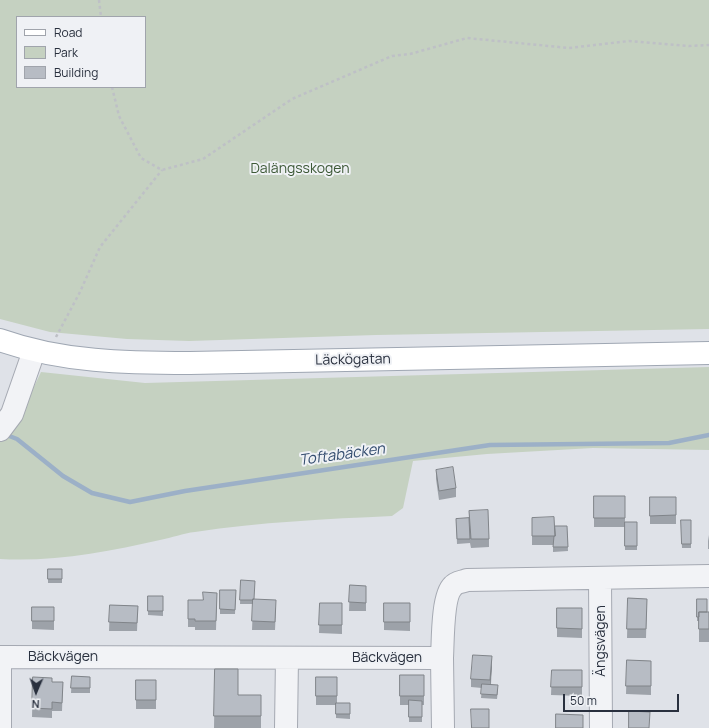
<!DOCTYPE html>
<meta charset="utf-8">
<style>
body{margin:0}
#map{position:relative;width:709px;height:728px;overflow:hidden;background:#dfe2e8;font-family:Manrope,sans-serif}
canvas{display:block}
.legend{position:absolute;left:16px;top:16px;width:130px;height:72px;box-sizing:border-box;background:#eff1f5;border:1px solid #a0a4ac;margin:0;padding:5px 7px;list-style:none;font-size:12px;color:#29303e}
.legend li{display:flex;align-items:center;gap:8px;height:20px}
.legend b{width:20px;border:1px solid #a0a4ac}
.north{position:absolute;left:16px;top:672px;width:40px;height:40px;-webkit-text-stroke:3px #eff1f5;paint-order:stroke;rotate:182deg;font-size:11px;font-weight:700;line-height:16px;text-align:center;color:#29303e}
.north::after{content:'';display:block;margin:auto;width:14px;height:18px;background:#29303e;clip-path:polygon(50% 0,100% 100%,50% 72%,0 100%)}
.scale{position:absolute;left:563px;top:694px;width:116px;height:18px;box-sizing:border-box;border:2px solid #29303e;border-top:0;padding-left:5px;font-size:12px;line-height:14px;white-space:nowrap;color:#29303e;-webkit-text-stroke:3px #eff1f5;paint-order:stroke}
</style>
<div id="map">
<canvas width="709" height="728"></canvas>
<ul class="legend">
<li><b style="height:5px;background:#fff"></b>Road</li>
<li><b style="height:11px;background:#c5d1c1"></b>Park</li>
<li><b style="height:11px;background:#b7bcc4"></b>Building</li>
</ul>
<div class="north">N</div>
<div class="scale">50 m</div>
</div>
<script>
const c = document.querySelector('canvas').getContext('2d');
c.lineJoin = 'round';
function fill(path, color) {
  c.fillStyle = color;
  c.fill(path, 'evenodd');
}
function trace(path, color, width, dash) {
  c.strokeStyle = color;
  c.lineWidth = width;
  c.lineCap = dash ? 'butt' : 'round';
  c.setLineDash(dash || []);
  c.stroke(path);
}
function write(font, color, halo, rows, align = 'center') {
  c.font = font + ' Manrope,sans-serif';
  c.lineWidth = 4;
  c.setLineDash([]);
  c.textBaseline = 'middle';
  c.strokeStyle = halo;
  c.fillStyle = color;
  for (const [text, x, y, turn = 0] of rows) {
    c.save();
    c.translate(x, y);
    c.rotate((+turn || 0) * Math.PI / 180);
    c.textAlign = isNaN(turn) ? turn : align;
    if (halo) c.strokeText(text, 0, 0);
    c.fillText(text, 0, 0);
    c.restore();
  }
}
const green = new Path2D(`
 M0 0H709V329L376 335 189 341 127 339 50 332 0 319ZM17 17H145V87H17Z
 M709 367V450L593 448 487 454 413 461 403 508 392 516C327 519 260 522 195 532 183 533 172 538 160 540 108 552 53 562 0 559V438L17 422 41 372 145 383Z`);
const stream = new Path2D(`
 M4 434 17 439 63 476 92 493 130 502 185 491 490 445 669 443 709 435`);
const path = new Path2D(`
 M99 0 101 17
 M112 87 119 116 141 158 162 170 203 159 292 99 392 56 410 54 467 38 569 48 629 41 689 46 709 45
 M56 337 80 292 100 247 162 170`);
const minor = new Path2D(`
 M0 430 12 414 34 351
 M600 579 601 728
 M0 657 442 658C443 642 442 596 453 586 456 582 462 582 467 580L709 576
 M442 658 443 728
 M0 728V657
 M286 728 287 658`);
const major = new Path2D(`
 M0 340C62 362 126 363 190 363L709 353`);
const wall = new Path2D(`
 M436 470 456 488V497L439 500 436 479Z
 M594 496H625V522H637V550H625V524V527H594Z
 M650 497H676V524H650Z
 M469 511 489 539V547L471 548 470 543 457 544 456 519 469 518Z
 M532 518 555 526H567L568 551 553 552V545H532Z
 M681 520H691V548H682Z
 M709 535V549H708V541Z
 M48 569H62V583H48Z
 M241 580 254 599 276 608 275 630H252L253 604H240Z
 M350 585 366 586V611H349Z
 M220 590H236L235 614H220Z
 M217 593 216 630H195V627H188V600H203Z
 M148 596H163V616L148 615Z
 M628 598 647 599 646 638H627Z
 M697 599 707 612H709V642H699V621H697Z
 M320 603H342V634L319 633Z
 M384 603H410V631L384 630Z
 M110 605 138 606 137 631H109Z
 M32 607H54V630L32 629Z
 M557 608H582V638L557 637Z
 M627 660 651 661V695L626 694Z
 M492 665 491 684 498 689 497 699 481 698 482 688 471 687V679Z
 M215 669 238 695H261V728H214Z
 M552 670H582V696L551 695Z
 M400 675H424V705H422V722H409V705H400Z
 M72 676 90 677V693H71Z
 M33 677 52 682H63L62 711H52V718L32 717Z
 M337 677V703H350V719L336 718V705H316V696Z
 M136 680H156V709H136Z`);
const shadedWall = new Path2D(`
 M492 656V665L490 689V680Z`);
const building = new Path2D(`
 M453 467 456 488 439 491 436 470Z
 M594 496H625V518H594Z
 M650 497H676V515L650 516Z
 M488 510 489 539H471L469 511Z
 M554 517 555 536H532V518Z
 M469 518 470 539H457L456 519Z
 M681 520H691V544H682Z
 M625 522H637V546H625Z
 M555 526H567L568 547H553L554 536H555Z
 M48 569H62V579H48Z
 M241 580 255 581 254 599H253V600H240Z
 M350 585 366 586V603L349 602Z
 M220 590H236L235 610 220 609Z
 M203 592 217 593 216 621H195V619H188V600H203Z
 M148 596H163V611H148Z
 M628 598 647 599 646 629H627Z
 M253 599 276 600 275 622 252 621Z
 M697 599H707V612H699V617H697Z
 M320 603H342V625H319Z
 M384 603H410V622H384Z
 M110 605 138 606 137 623 109 622Z
 M32 607H54V621H32Z
 M557 608H582V629L557 628Z
 M699 612H709V629H699Z
 M473 655 492 656 490 680 471 679Z
 M627 660 651 661V686H626Z
 M215 669H238V695H261V716H214Z
 M552 670H582V687H551Z
 M400 675H424V696H400Z
 M72 676 90 677V688H71Z
 M33 677 52 678V682H63L62 703 52 702V709L32 708Z
 M316 677H337V696H316Z
 M136 680H156V700H136Z
 M482 684 498 685 497 695 481 694Z
 M409 700 422 701V717H409Z
 M336 703H350V714H336Z
 M471 709H489V728H472Z
 M629 711 650 712 649 728H629Z
 M556 714 583 715V728H556Z`);
const parkNames = [
 ["Dalängsskogen",300,169]
];
const streetNames = [
 ["Läckögatan",353,360,-1],
 ["Ängsvägen",601,641,-90],
 ["Bäckvägen",63,657],
 ["Bäckvägen",387,658]
];
const waterNames = [
 ["Toftabäcken",342,455,-8]
];
fill(green, '#c5d1c1');
trace(stream, '#9cb0c7', 4.5);
trace(minor, '#a5a9b2', 24);
trace(major, '#9fa7b3', 24);
trace(path, '#bec0c6', 2.5, [3, 3]);
trace(minor, '#f2f3f6', 22);
trace(major, '#fff', 22);
fill(wall, '#9da2a9');
fill(shadedWall, '#808489');
fill(building, '#b7bcc4');
trace(building, '#808489', 1);
write('14px', '#3d5937', '#eff1f5', parkNames);
write('14px', '#29303e', '#eff1f5', streetNames);
write('italic 15px', '#354e70', '#eff1f5', waterNames);
</script>
